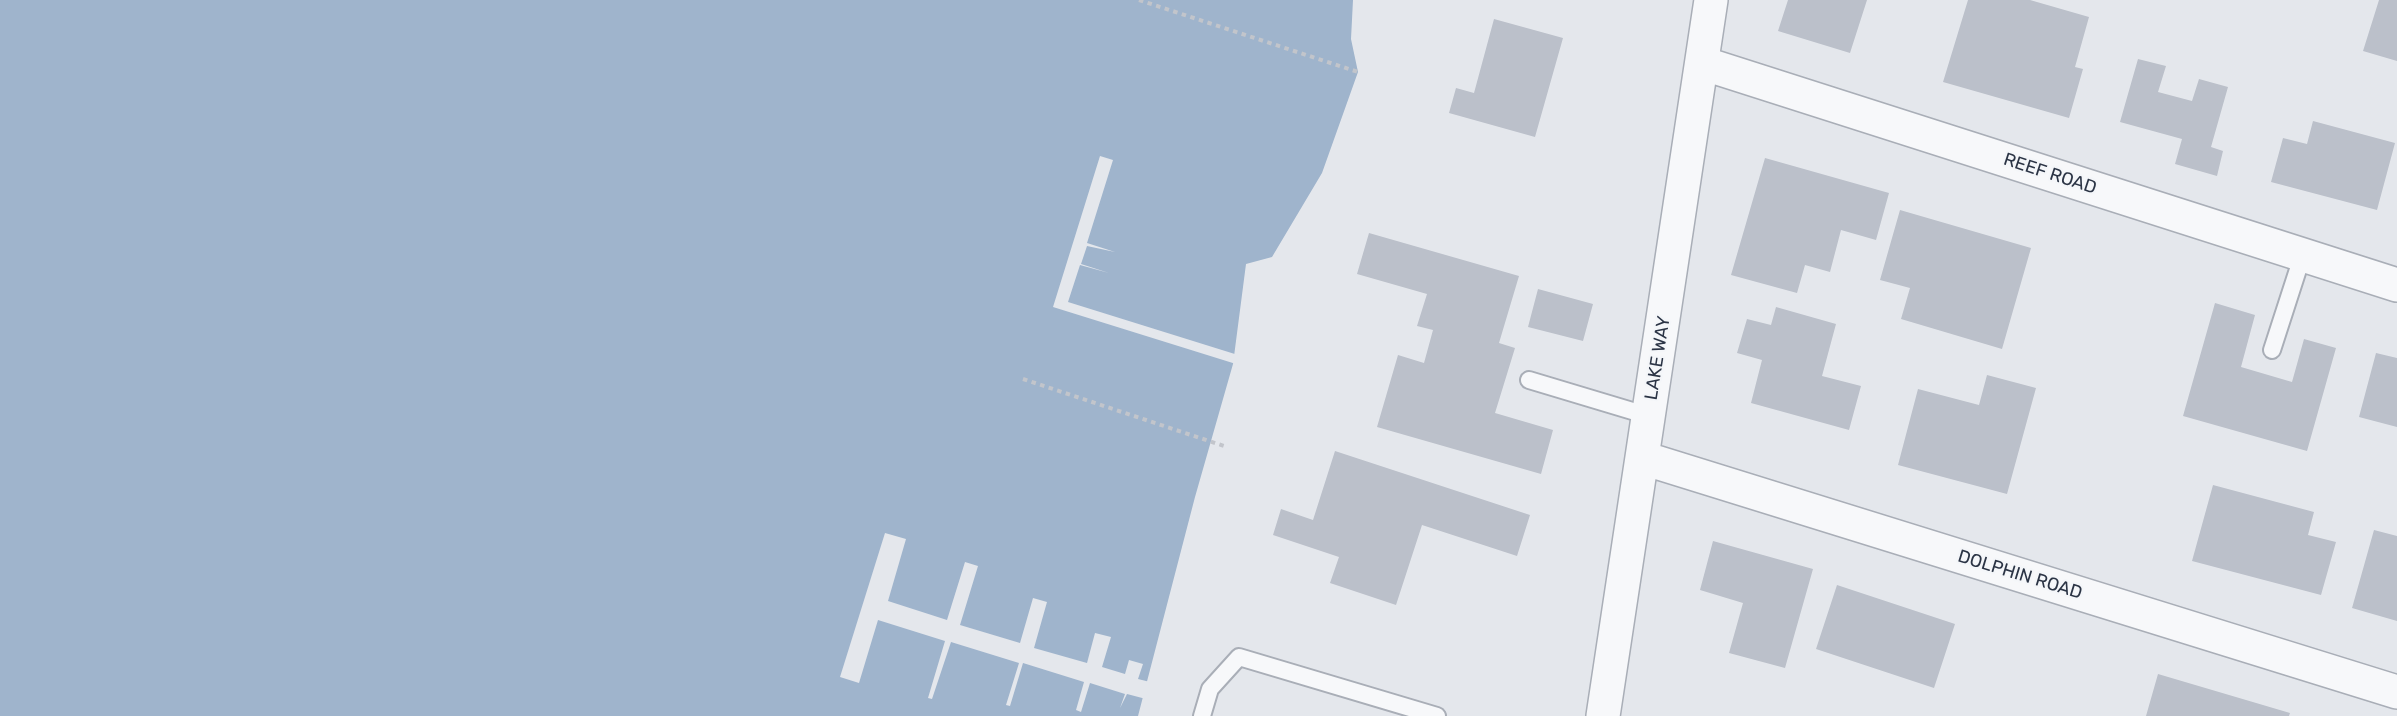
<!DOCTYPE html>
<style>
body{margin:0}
canvas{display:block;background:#e4e7ec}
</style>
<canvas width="2397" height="716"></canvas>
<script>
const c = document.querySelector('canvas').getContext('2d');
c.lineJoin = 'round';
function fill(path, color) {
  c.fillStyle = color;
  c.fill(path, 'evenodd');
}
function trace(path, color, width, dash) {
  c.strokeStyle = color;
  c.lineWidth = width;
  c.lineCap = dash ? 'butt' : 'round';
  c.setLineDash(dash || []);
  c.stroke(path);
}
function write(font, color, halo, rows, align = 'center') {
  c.font = font + ' Rubik,sans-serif';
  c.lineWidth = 4.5;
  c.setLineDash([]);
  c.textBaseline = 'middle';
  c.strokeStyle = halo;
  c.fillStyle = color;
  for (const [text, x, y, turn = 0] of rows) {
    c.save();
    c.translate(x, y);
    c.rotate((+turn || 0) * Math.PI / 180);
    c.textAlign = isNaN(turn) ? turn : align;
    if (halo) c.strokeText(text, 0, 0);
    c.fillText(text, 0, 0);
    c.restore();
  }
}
const water = new Path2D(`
 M0 0H1353L1351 39 1358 72 1322 173 1272 257 1246 264 1233 364 1195 497 1138 716H0Z`);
const pier = new Path2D(`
 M1100 156 1113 160 1087 243 1115 252 1087 246 1081 264 1109 273 1080 265 1068 302 1238 355 1236 364 1053 307Z
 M885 533 906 539 888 601 947 620 965 562 978 566 960 625 1020 643 1033 598 1047 602 1034 648 1087 663 1095 633 1111 637 1102 667 1125 674 1129 660 1143 664 1138 679 1150 682 1146 699 1127 694 1120 708 1125 694 1090 683 1081 712 1076 710 1084 682 1023 663 1010 706 1006 705 1019 663 951 642 932 699 928 698 945 641 878 620 859 683 840 677Z`);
const building = new Path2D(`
 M1788 0H1867L1850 53 1778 31Z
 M1968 0H2030L2089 17 2075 67 2083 69 2069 118 1943 82Z
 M2379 0H2397V61L2363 51Z
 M1494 19 1563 38 1535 137 1449 113 1456 88 1474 93Z
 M2138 59 2166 66 2158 92 2192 101 2199 79 2228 87 2211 147 2223 151 2217 176 2175 164 2182 139 2120 122Z
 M2313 121 2395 143 2377 210 2271 182 2283 138 2307 144Z
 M1765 158 1889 193 1876 240 1841 230 1830 272 1805 265 1797 293 1731 275Z
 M1900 210 2031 248 2002 349 1901 319 1910 288 1880 280Z
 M1369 233 1519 276 1499 343 1515 348 1495 413 1553 430 1541 474 1377 427 1398 355 1424 363 1433 330 1417 326 1427 294 1357 274Z
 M1538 289 1593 304 1583 341 1528 327Z
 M2215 303 2255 315 2241 367 2292 382 2304 339 2336 348 2307 451 2183 416Z
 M1776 307 1836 324 1822 376 1861 386 1849 430 1751 403 1762 360 1737 353 1747 319 1771 325Z
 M2376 353 2397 358V427L2359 417Z
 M1987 375 2036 388 2007 494 1898 465 1918 389 1979 405Z
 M1335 451 1530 515 1517 556 1422 525 1396 605 1330 583 1339 557 1273 535 1281 509 1313 520Z
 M2213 485 2314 512 2308 535 2336 542 2321 595 2192 561Z
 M2374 530 2397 536V621L2352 608Z
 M1713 541 1813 569 1785 668 1729 653 1743 603 1700 590Z
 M1837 585 1955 624 1934 688 1816 649Z
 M2158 674 2290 713 2289 716H2146Z`);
const path = new Path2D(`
 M1139 0 1358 72
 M1023 379 1224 446`);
const lane = new Path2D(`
 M2272 350 2303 254
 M1529 380 1649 416
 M1202 716 1210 689 1239 657 1437 716`);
const street = new Path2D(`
 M1702 63 2397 285
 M1643 458 2397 692
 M1603 716 1711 0`);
const streetNames = [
 ["REEF ROAD",2050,174,18],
 ["LAKE WAY",1658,358,-81],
 ["DOLPHIN ROAD",2020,575,17]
];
fill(water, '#9fb4cc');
fill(pier, '#e4e7ec');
fill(building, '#bbc0ca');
trace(lane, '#a9aeb7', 20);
trace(street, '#a9aeb7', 36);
trace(path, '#c2c5cb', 4, [4.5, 4.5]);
trace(lane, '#f7f8fa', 16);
trace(street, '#f7f8fa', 33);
write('18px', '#2b3445', '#f4f6f9', streetNames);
</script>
